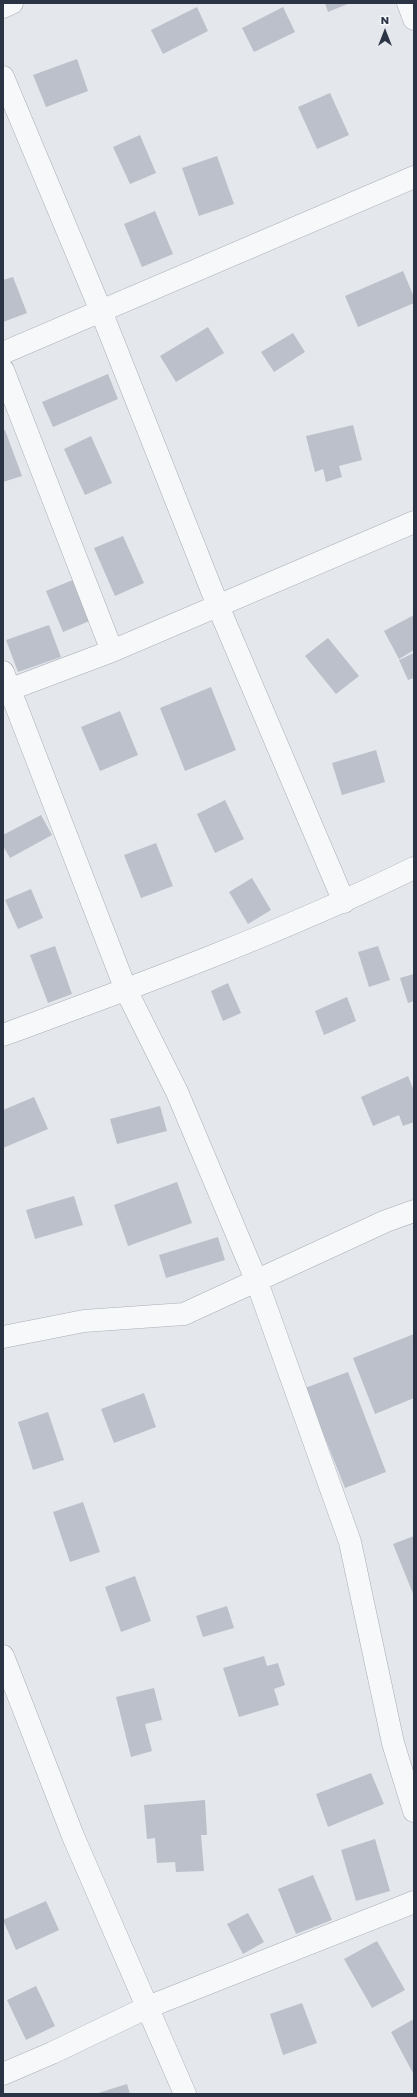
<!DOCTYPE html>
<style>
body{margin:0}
#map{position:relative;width:417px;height:2097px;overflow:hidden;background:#e4e7ec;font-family:Poppins,sans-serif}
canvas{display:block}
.frame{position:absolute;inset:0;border:4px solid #2b3445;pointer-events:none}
.north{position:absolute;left:365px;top:12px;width:40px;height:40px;-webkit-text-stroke:3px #f4f6f9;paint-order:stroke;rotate:0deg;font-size:11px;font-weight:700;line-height:16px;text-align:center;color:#2b3445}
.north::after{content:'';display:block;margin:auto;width:14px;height:18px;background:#2b3445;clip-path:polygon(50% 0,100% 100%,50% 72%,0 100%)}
</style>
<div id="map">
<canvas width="417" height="2097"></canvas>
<div class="frame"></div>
<div class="north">N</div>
</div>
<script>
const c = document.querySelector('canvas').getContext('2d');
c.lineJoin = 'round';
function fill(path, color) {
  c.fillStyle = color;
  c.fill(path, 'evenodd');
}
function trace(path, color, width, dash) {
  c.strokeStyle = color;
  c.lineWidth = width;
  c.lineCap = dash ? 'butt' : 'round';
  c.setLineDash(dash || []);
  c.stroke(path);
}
const building = new Path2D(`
 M325 3H350L328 12Z
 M197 7 208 31 163 54 151 30Z
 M283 7 295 32 254 52 242 28Z
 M77 59 88 91 46 107 33 75Z
 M330 93 349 135 317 149 298 107Z
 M140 135 156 173 130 184 113 147Z
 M217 156 234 204 199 216 182 168Z
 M155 211 173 254 142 267 124 224Z
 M403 271 414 297V303L358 327 345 296Z
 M13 277 27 313 3 322V280Z
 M208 327 224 353 176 382 160 356Z
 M293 333 305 352 274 372 261 352Z
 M108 374 118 399 53 427 42 402Z
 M353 425 362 460 339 466 342 477 326 482 323 469 315 472 306 436Z
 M5 430 22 476 3 482V431Z
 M91 436 112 483 85 495 64 449Z
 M123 536 144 583 115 596 94 548Z
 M75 579 92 620 63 632 46 591Z
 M414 615V650L399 659 384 631Z
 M49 625 61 657 18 672 6 640Z
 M328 638 359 676 336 694 305 656Z
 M414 653V678L408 680 399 660Z
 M211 687 236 750 185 771 160 708Z
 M120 711 138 755 100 771 81 727Z
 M376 750 385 782 342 795 332 763Z
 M225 800 244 839 215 853 197 814Z
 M41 815 52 835 10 858 3 846V835Z
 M156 843 173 886 141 898 124 855Z
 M252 878 271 910 248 924 229 892Z
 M31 889 43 918 18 929 5 900Z
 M55 946 72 994 48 1003 30 955Z
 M378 946 390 980 369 987 358 952Z
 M414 974V1001L408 1003 400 978Z
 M228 983 241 1013 223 1021 211 991Z
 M347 997 356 1021 324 1035 315 1011Z
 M408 1076 414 1091V1122L403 1126 399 1115 373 1126 361 1097Z
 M34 1097 48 1129 3 1148V1110Z
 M160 1106 167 1131 117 1144 110 1119Z
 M177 1182 192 1223 128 1246 114 1205Z
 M74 1196 83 1225 35 1239 26 1210Z
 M218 1237 225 1260 166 1278 159 1255Z
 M414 1334V1398L375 1414 353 1358Z
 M348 1372 386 1472 345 1488 305 1388Z
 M144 1393 156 1427 114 1443 101 1409Z
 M48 1412 64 1460 33 1470 18 1422Z
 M83 1502 100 1552 70 1562 53 1512Z
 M414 1536V1596L393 1544Z
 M135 1576 151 1621 121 1632 105 1587Z
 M227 1606 234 1628 203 1637 196 1616Z
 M264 1656 267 1666 278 1663 285 1685 274 1689 279 1705 239 1717 223 1668Z
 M154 1688 162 1720 145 1724 152 1751 131 1757 116 1697Z
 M371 1773 384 1804 328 1827 316 1794Z
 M205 1800 207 1835H201L204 1871 176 1872 175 1862 157 1863 155 1838 147 1839 144 1805Z
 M375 1839 390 1891 356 1901 341 1850Z
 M313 1875 332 1920 296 1934 278 1889Z
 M46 1901 59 1930 16 1950 3 1920Z
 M248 1913 264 1942 243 1954 227 1924Z
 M377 1941 405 1990 372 2008 344 1959Z
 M36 1986 55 2026 26 2040 7 2000Z
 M302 2003 317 2043 283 2055 270 2014Z
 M414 2019V2075L391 2032Z
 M127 2084 130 2094H95Z`);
const minor = new Path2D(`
 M408 3 414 19
 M3 7 12 3
 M3 77 101 311 218 606 344 902
 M3 353 414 177
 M3 370 112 651
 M3 672 126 990 177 1092 257 1282 350 1542 393 1743 414 1811
 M3 692 112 651 414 522
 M3 1035C142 984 281 933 414 868
 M3 1337 84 1321 184 1314 386 1221 414 1211
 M3 1656 73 1836 185 2094
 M3 2074 52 2053 148 2007 414 1902`);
fill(building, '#bbc0ca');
trace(minor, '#a9aeb7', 23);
trace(minor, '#f7f8fa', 22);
</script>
